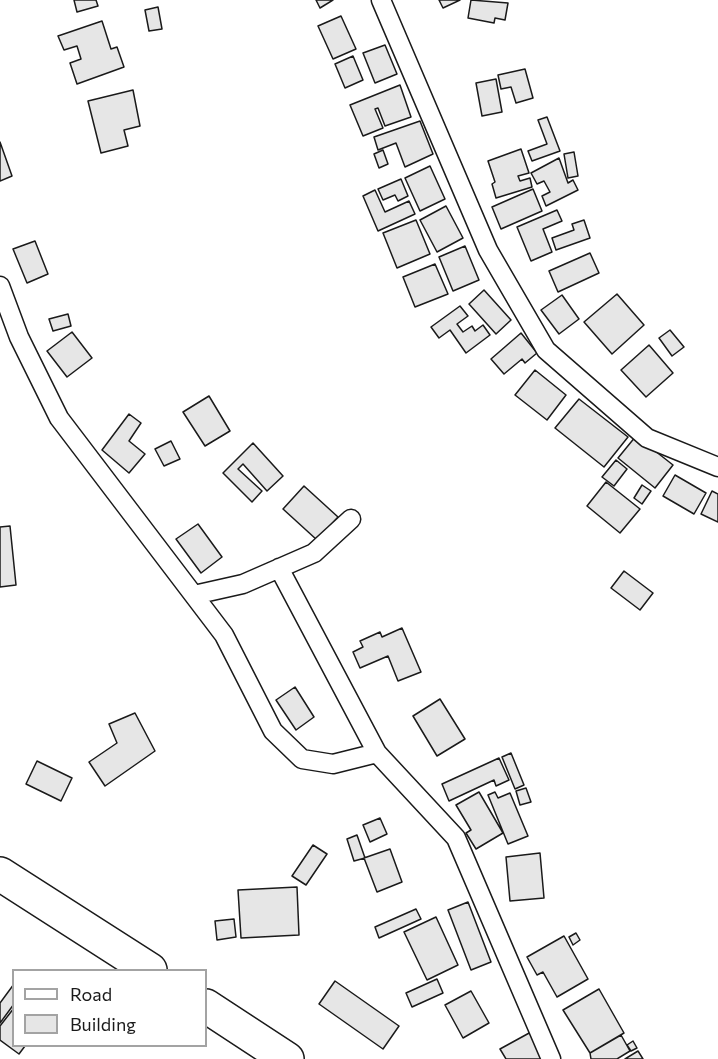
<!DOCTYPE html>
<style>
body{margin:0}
#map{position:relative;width:718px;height:1059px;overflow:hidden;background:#fff;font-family:Commissioner,sans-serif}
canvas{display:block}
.legend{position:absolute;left:12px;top:969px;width:195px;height:78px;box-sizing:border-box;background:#fff;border:2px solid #a3a3a3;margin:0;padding:8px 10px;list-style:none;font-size:18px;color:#1a1a1a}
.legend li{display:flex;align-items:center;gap:12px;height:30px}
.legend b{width:30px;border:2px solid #a3a3a3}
</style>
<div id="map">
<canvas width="718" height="1059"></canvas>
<ul class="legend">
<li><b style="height:8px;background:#fff"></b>Road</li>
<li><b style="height:16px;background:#e6e6e6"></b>Building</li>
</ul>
</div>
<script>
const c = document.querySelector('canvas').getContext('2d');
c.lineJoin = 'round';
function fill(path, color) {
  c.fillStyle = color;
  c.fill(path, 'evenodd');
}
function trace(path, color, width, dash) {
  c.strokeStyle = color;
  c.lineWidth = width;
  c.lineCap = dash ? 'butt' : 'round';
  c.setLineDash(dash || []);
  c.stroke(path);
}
const building = new Path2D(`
 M74 0H96L98 6 77 12Z
 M316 0H333L320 8Z
 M439 0H460L443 8Z
 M471 0 508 3 505 20 495 18 494 23 468 18Z
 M158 7 162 29 149 31 145 10Z
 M341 16 356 49 333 59 318 26Z
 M102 21 111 49 117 47 124 67 77 84 70 63 81 59 77 46 64 50 58 36Z
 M385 45 397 74 375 83 363 53Z
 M353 56 363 80 345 88 335 64Z
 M525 69 533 98 516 103 511 87 501 89 498 75Z
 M496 79 502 112 482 116 476 83Z
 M400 85 411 117 385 126 378 108 375 109 383 128 363 136 350 105Z
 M133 90 140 126 124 130 128 146 101 153 88 101Z
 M547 117 560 151 532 161 528 151 547 144 538 120Z
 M420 121 433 154 405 167 396 143 378 150 374 137Z
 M0 142 12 176 0 181Z
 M521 149 529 173 518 176 520 181 530 178 532 187 496 198 492 184 495 182 488 161Z
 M383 150 388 164 379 168 374 154Z
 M574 152 578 176 568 178 564 154Z
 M559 158 568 183 573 180 578 190 546 206 542 196 550 192 544 181 537 184 531 173Z
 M430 166 445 199 420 211 405 178Z
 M401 179 408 196 398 201 395 195 383 200 378 189Z
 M533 189 542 211 501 229 492 207Z
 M375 190 385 212 409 201 415 214 378 231 363 196Z
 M446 206 463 238 437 252 420 220Z
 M557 210 562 221 543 229 552 252 531 261 517 227Z
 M416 220 430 254 397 268 383 233Z
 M584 220 590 238 556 250 552 238 574 230 572 224Z
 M35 241 48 274 27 283 13 249Z
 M465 246 479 280 453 291 439 257Z
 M590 253 599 273 558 292 549 271Z
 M435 264 448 294 415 307 403 277Z
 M484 290 511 320 496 334 469 304Z
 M617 294 644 325 612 354 584 322Z
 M562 295 579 319 559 334 541 310Z
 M460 306 468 316 457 324 463 332 472 326 475 331 483 325 490 335 466 353 450 330 439 338 431 327Z
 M68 314 71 326 53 331 49 319Z
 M670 330 684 347 672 356 659 338Z
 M72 332 92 358 67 377 47 351Z
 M521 333 537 353 525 363 522 359 504 374 491 359Z
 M649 345 673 373 646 397 621 370Z
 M535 370 566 395 547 420 515 395Z
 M209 396 230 431 205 446 183 412Z
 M579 399 628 437 604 467 555 428Z
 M129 414 141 423 129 441 145 454 129 473 102 450Z
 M636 436 673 465 655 488 618 458Z
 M171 441 180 459 164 466 155 449Z
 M253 443 283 476 267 491 243 464 238 469 262 491 252 502 223 473Z
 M616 460 627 469 614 486 602 477Z
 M675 475 706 493 694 514 663 496Z
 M606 482 640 509 620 533 587 506Z
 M642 485 651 491 642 504 634 498Z
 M304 486 338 517 317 540 283 509Z
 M712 491 718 494V522L701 514Z
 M198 524 222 557 201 573 176 539Z
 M10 526 16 585 0 587V527Z
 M624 571 653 593 640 610 611 588Z
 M402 628 421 672 398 681 388 656 360 668 353 652 363 647 360 641 380 632 382 637Z
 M295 687 314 717 296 730 276 700Z
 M440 699 465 739 437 756 413 716Z
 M135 713 155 751 105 786 89 762 117 743 109 724Z
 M511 753 524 785 515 789 502 757Z
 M499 758 509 780 496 786 494 780 449 801 442 784Z
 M37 761 72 778 61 801 26 784Z
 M526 788 531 802 520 805 516 791Z
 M479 792 503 833 476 849 466 833 471 830 456 805Z
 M495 792 498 798 510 793 528 836 508 844 488 795Z
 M380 818 387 834 370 842 363 825Z
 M357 835 365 858 354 861 347 839Z
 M313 845 327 854 306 885 292 876Z
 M390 849 402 882 377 892 364 858Z
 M540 853 544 898 510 901 506 857Z
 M297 887 299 935 241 938 238 890Z
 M468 902 491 962 471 970 448 910Z
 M416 909 421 919 379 938 375 927Z
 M436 917 458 965 427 980 404 932Z
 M234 919 236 937 217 940 215 921Z
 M576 933 580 940 573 945 569 937Z
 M564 936 588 979 557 997 543 972 537 975 527 957Z
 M437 979 443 993 412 1007 406 993Z
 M335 981 399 1026 383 1049 319 1004Z
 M14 984V1004L0 1023V1003Z
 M599 989 624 1033 590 1053 563 1010Z
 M471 991 489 1023 463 1038 445 1005Z
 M14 1008V1046H25L19 1054 0 1040V1026Z
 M531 1032 546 1059H506L500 1049Z
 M621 1035 630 1051 617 1059H591L590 1053Z
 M633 1041 637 1048 631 1051 627 1045Z
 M638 1051 643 1059H625Z`);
const street = new Path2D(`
 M381 0 488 250 546 350 647 438 718 467
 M0 286 19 337 59 418 224 635 273 731 302 759 333 764 377 753
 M279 568 377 753 456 838 551 1059
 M194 595 243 584 314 553 351 519`);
const highway = new Path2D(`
 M0 874 150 970
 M206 1006 287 1059`);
fill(building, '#e6e6e6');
trace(building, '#1a1a1a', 1.5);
trace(street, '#1a1a1a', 21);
trace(highway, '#1a1a1a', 36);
trace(street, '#fff', 18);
trace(highway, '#fff', 33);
</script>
